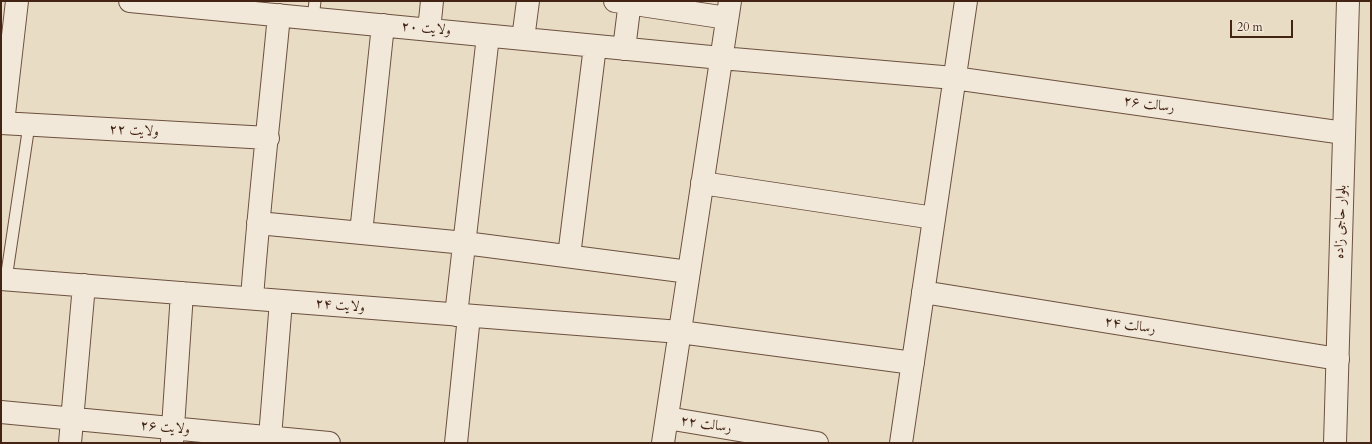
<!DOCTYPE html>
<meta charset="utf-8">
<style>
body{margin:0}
#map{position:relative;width:1372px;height:444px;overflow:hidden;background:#e9dcc4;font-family:Cardo,serif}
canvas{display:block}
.frame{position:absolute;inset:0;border:2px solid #432313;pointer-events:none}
.scale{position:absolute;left:1230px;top:20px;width:63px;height:18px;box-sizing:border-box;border:2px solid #432313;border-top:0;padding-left:5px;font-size:12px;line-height:14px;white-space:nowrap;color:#432313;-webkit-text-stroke:3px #f1e8d9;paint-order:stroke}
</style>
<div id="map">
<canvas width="1372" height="444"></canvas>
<div class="frame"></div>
<div class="scale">20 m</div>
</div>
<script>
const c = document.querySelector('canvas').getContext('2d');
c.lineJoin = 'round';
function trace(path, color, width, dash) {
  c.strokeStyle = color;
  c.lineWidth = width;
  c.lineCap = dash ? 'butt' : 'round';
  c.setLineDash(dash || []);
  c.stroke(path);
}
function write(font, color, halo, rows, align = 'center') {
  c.font = font + ' Cardo,Amiri,serif';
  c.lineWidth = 3.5;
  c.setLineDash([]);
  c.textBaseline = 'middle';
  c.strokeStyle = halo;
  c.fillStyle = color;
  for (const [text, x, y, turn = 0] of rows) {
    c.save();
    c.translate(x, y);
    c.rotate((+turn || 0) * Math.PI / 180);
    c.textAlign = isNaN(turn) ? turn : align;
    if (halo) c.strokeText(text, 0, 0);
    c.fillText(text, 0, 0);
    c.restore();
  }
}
const service = new Path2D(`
 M313 19 315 1
 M6 279 29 125`);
const minor = new Path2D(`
 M130 1 721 58 954 78 1344 133
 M615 1 727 18
 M429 30 432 1
 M523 39 528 1
 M624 49 630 1
 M1 123 268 138
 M3 123 17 1
 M702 183 934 218
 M258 223 465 243 689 272
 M361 233 383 25
 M569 256 595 46
 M1 279 680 332 913 363
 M923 292 1338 359
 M252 298C259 204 270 110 279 15
 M456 315 488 36
 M1 412 329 443
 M667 418 817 443
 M270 437 281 301
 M172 442 182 293
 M70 443 84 285
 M456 443 469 316
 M663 443 730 1
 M901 443 966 1`);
const tertiary = new Path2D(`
 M1335 443 1348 1`);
const streetNames = [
 ["ولایت ۲۰",426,29,5],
 ["رسالت ۲۶",1149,105,8],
 ["ولایت ۲۲",134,131,3],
 ["بلوار حاجی زاده",1341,222,-88],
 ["ولایت ۲۴",340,306,5],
 ["رسالت ۲۴",1130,326,9],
 ["رسالت ۲۲",706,425,9],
 ["ولایت ۲۶",165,428,5]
];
trace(service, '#6c513f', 13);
trace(minor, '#6c513f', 24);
trace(tertiary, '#6c513f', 24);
trace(service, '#f1e8d9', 11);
trace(minor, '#f1e8d9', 22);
trace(tertiary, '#f1e8d9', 22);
write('14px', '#432313', '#f1e8d9', streetNames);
</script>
